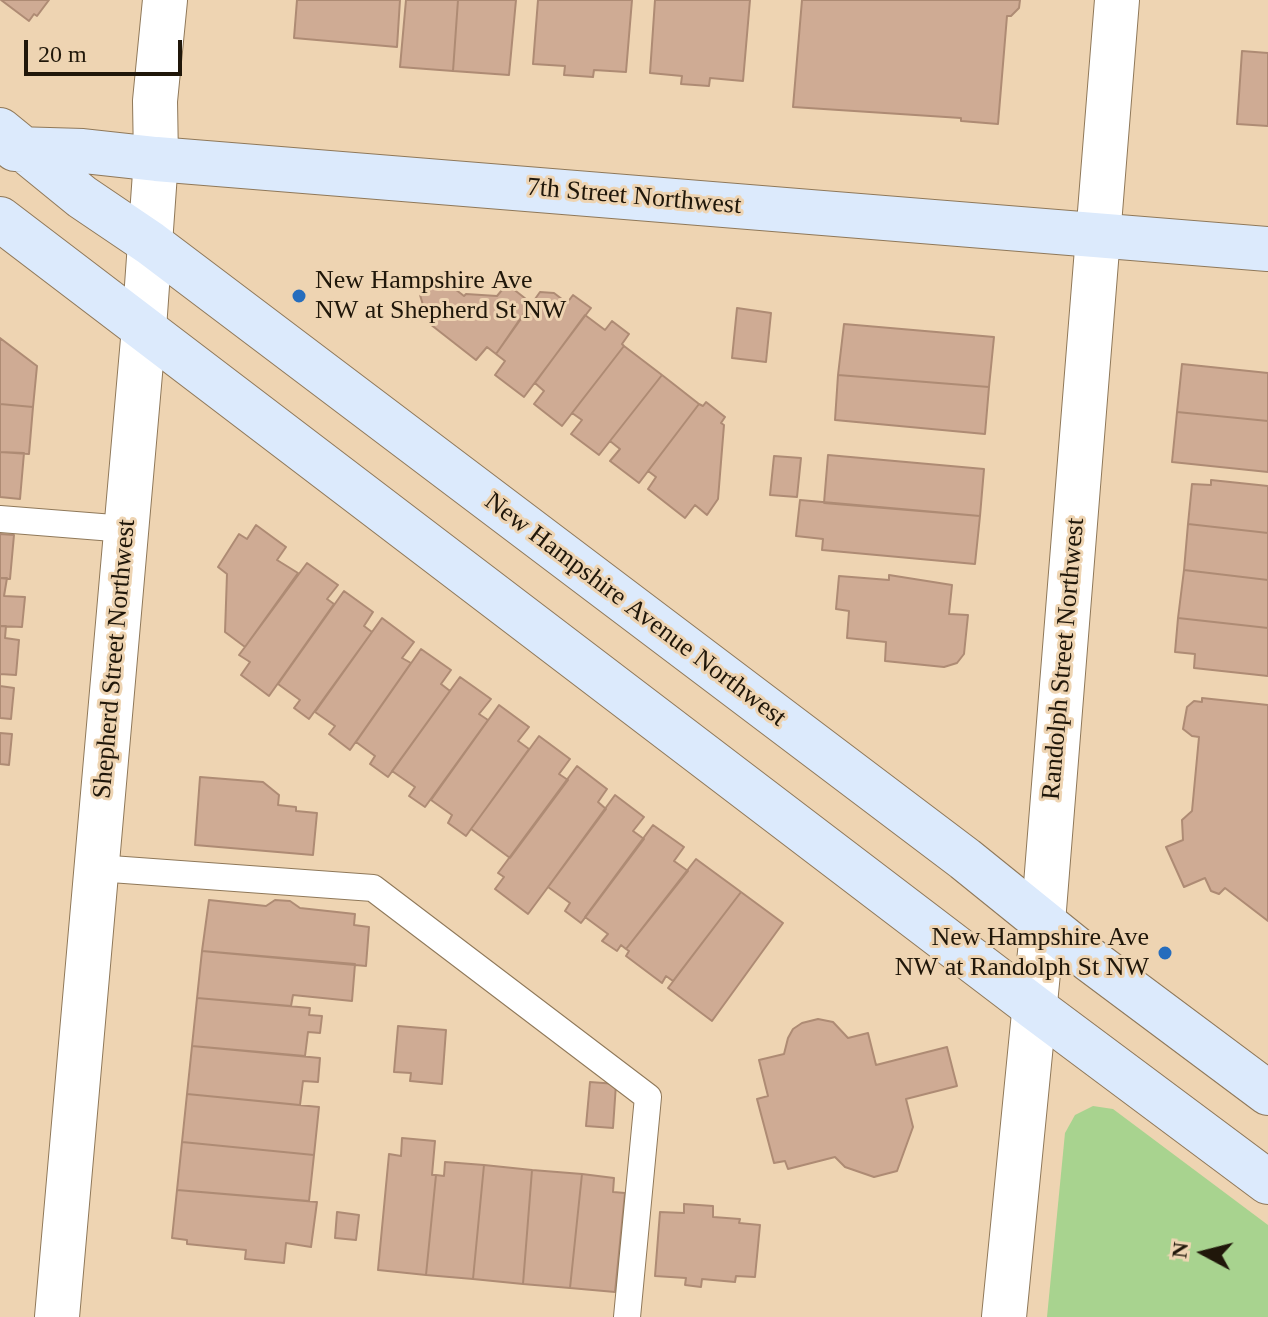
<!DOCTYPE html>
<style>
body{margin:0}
#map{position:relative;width:1268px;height:1317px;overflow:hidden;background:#eed4b2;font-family:"Times New Roman",serif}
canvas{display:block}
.north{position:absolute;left:1164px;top:1213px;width:80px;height:80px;-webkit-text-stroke:6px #eed4b2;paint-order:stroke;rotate:277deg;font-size:22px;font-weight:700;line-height:32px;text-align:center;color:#20170a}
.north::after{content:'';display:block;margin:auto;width:28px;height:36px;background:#20170a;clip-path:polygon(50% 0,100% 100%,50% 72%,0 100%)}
.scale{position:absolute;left:24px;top:40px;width:158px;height:36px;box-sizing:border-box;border:4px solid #20170a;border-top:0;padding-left:10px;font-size:24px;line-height:28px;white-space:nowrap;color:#20170a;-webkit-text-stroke:6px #eed4b2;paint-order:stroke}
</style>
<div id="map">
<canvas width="1268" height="1317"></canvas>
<div class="north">N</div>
<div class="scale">20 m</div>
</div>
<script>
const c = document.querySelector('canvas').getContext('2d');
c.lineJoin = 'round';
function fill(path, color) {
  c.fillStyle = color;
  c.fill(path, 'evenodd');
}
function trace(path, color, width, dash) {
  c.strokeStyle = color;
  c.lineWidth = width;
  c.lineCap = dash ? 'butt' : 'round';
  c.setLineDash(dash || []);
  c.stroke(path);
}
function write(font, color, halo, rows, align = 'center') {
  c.font = font + ' "Times New Roman",serif';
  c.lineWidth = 6;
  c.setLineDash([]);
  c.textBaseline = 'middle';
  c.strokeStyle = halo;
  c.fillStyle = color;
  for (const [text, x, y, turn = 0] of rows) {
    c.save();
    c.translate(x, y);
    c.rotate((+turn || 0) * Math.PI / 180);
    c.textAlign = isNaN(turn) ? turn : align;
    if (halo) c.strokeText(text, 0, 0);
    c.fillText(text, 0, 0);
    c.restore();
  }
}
const green = new Path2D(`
 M1093 1106 1113 1109 1268 1225V1317H1047L1065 1133 1075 1115Z`);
const building = new Path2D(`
 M1 0H49L37 16 34 14 29 21Z
 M297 0H400L397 47 294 38Z
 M406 0H458L453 71 400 67Z
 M458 0H516L509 75 453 71Z
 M538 0H632L626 72 594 70 593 77 564 75 565 66 533 64Z
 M655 0H750L743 81 710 78 709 86 681 84 682 76 650 73Z
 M802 0H1020L1019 8 1011 16H1007L998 124 961 121V118L793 107Z
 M1242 51 1268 53V126L1237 124Z
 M442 279 464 296 466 294 497 296 502 290 512 288 531 303 496 354 487 347 476 360 430 324 436 316 423 305 420 295 431 282Z
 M540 292 554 293 567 303 573 295 591 308 524 397 495 375 505 361 496 354Z
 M737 308 771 313 766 362 732 358Z
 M585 315 605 330 612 321 629 334 622 344 624 346 562 426 534 404 544 391 535 383Z
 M844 324 994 337 989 387 838 375Z
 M0 338 37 366 33 407 0 404Z
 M624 346 662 375 599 455 571 434 582 420 572 413Z
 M1182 364 1268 373V421L1177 412Z
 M662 375 699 404 639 483 610 461 620 449 610 441Z
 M838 375 989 387 985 434 835 420Z
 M706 402 725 417 721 423 724 425 718 499 707 515 695 505 685 518 648 489 656 477 648 471 699 404 703 406Z
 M0 404 33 407 29 454 0 452Z
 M1177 412 1268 421V472L1172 462Z
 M0 452 24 453 20 499 0 497Z
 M828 455 984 469 980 516 824 503Z
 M774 456 801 458 797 497 770 495Z
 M1211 480 1268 486V533L1188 524 1192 484 1211 485Z
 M800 500 980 516 975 564 822 550 823 539 796 536Z
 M1188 524 1268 533V580L1184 570Z
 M256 525 286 547 277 560 298 573 245 647 225 632 227 574 218 567 239 534 247 539Z
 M0 534 14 535 10 579 0 578Z
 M307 563 338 585 327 599 334 604 269 696 241 675 250 662 239 655Z
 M1184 570 1268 580V628L1178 618Z
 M889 575 952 585 949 614 968 615 964 654 957 663 944 667 885 661 886 642 847 638 849 611 836 609 839 576 889 580Z
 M0 578H7L4 596 25 597 22 627 0 626Z
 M344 591 373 612 364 626 372 632 309 719 294 708 300 700 278 684Z
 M382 618 414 642 402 658 411 663 350 750 329 734 335 726 315 712Z
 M1178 618 1268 628V676L1194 668 1195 654 1175 652Z
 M0 626H6L5 638 19 640 16 675 0 674Z
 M421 649 451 670 441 684 450 691 388 777 370 764 375 756 356 742Z
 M0 674V686L14 688 11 719 0 718Z
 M460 677 491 699 479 714 488 720 425 807 409 796 415 787 392 771Z
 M1202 698 1268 705V921L1225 888 1219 894 1211 891 1205 878 1184 887 1166 847 1183 840 1182 820 1192 811 1199 737 1192 736 1183 729 1187 707 1194 701 1202 702Z
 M499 705 529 727 518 741 529 749 466 836 448 823 452 815 431 800Z
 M0 733 12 734 9 765 0 764Z
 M539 736 570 759 559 774 568 780 510 858 471 829Z
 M577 766 607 789 598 802 606 809 528 914 495 889 504 877 498 873Z
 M200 777 263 782 279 795 278 805 296 807V811L317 813 313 855 195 845Z
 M615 795 644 817 633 831 644 839 581 923 565 911 570 903 548 887Z
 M653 825 684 847 674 861 688 871 626 949 621 945 617 951 602 941 608 934 585 917Z
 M696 859 741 892 673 981 666 976 662 983 626 956 629 951 626 949Z
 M741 892 783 923 712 1021 668 988Z
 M209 900 266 906 275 900 290 901 300 908 355 914 354 925 369 927 366 966 202 951Z
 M202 951 355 964 352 1001 293 995 291 1006 197 998Z
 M197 998 310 1008 309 1015 322 1016 320 1033 308 1032 305 1056 192 1046Z
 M818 1019 833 1022 848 1038 868 1033 876 1065 947 1047 957 1086 906 1099 913 1127 897 1171 874 1177 845 1167 835 1157 788 1169 785 1161 774 1163 757 1099 768 1096 759 1060 784 1054 788 1038 793 1029 802 1023Z
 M398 1026 446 1030 442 1084 410 1081 411 1073 394 1072Z
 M192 1046 320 1058 318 1082 303 1081 300 1105 187 1094Z
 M590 1082 616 1084 613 1128 586 1126Z
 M187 1094 319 1107 314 1155 182 1142Z
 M402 1138 435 1141 432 1175H436L426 1275 378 1270 389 1154 401 1156Z
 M182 1142 314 1155 309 1201 177 1190Z
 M445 1162 484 1165 473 1279 426 1275 436 1175 444 1176Z
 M484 1165 532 1170 523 1284 473 1279Z
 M532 1170 582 1174 570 1288 523 1284Z
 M582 1174 614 1178 613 1192 625 1193 615 1292 570 1288Z
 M177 1190 317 1202 311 1247 286 1243 284 1263 245 1259 246 1250 187 1244V1240L172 1238Z
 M684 1204 713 1206V1217L740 1219 739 1223 760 1225 755 1277 736 1276 735 1282 702 1279 701 1287 685 1285 686 1278 655 1276 660 1212 684 1213Z
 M337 1212 359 1215 356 1240 335 1238Z`);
const lane = new Path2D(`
 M0 519 126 529
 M97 868 373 888 648 1097 627 1317`);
const street = new Path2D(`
 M57 1317 144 328 156 159 155 101 165 0
 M1004 1317 1043 922 1117 0`);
const secondary = new Path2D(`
 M0 130 82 197 150 243 965 859 1090 960 1268 1093
 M15 149 83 151 156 159 1268 249
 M0 219 1035 1008 1268 1182`);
const markers = [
 [299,296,8,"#266dbd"],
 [1165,953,8,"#266dbd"]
];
const streetNames = [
 ["7th Street Northwest",634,197,5],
 ["New Hampshire Avenue Northwest",635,610,37],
 ["Shepherd Street Northwest",115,659,-85],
 ["Randolph Street Northwest",1064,659,-85]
];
const poiNames = [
 ["New Hampshire Ave",315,281],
 ["NW at Shepherd St NW",315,311],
 ["New Hampshire Ave",1149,938,"right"],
 ["NW at Randolph St NW",1149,968,"right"]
];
fill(green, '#a8d38f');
fill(building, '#cfab94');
trace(building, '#ae8b74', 2);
trace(lane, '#8f7859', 28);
trace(street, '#8f7859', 46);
trace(secondary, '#8f7859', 46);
trace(lane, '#fff', 26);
trace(street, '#fff', 44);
trace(secondary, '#dceafc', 44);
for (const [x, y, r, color] of markers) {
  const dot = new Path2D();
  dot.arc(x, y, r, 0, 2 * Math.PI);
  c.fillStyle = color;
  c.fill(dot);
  trace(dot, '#eed4b2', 3);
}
write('26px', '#20170a', '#eed4b2', streetNames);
write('26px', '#20170a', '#eed4b2', poiNames, 'left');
</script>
